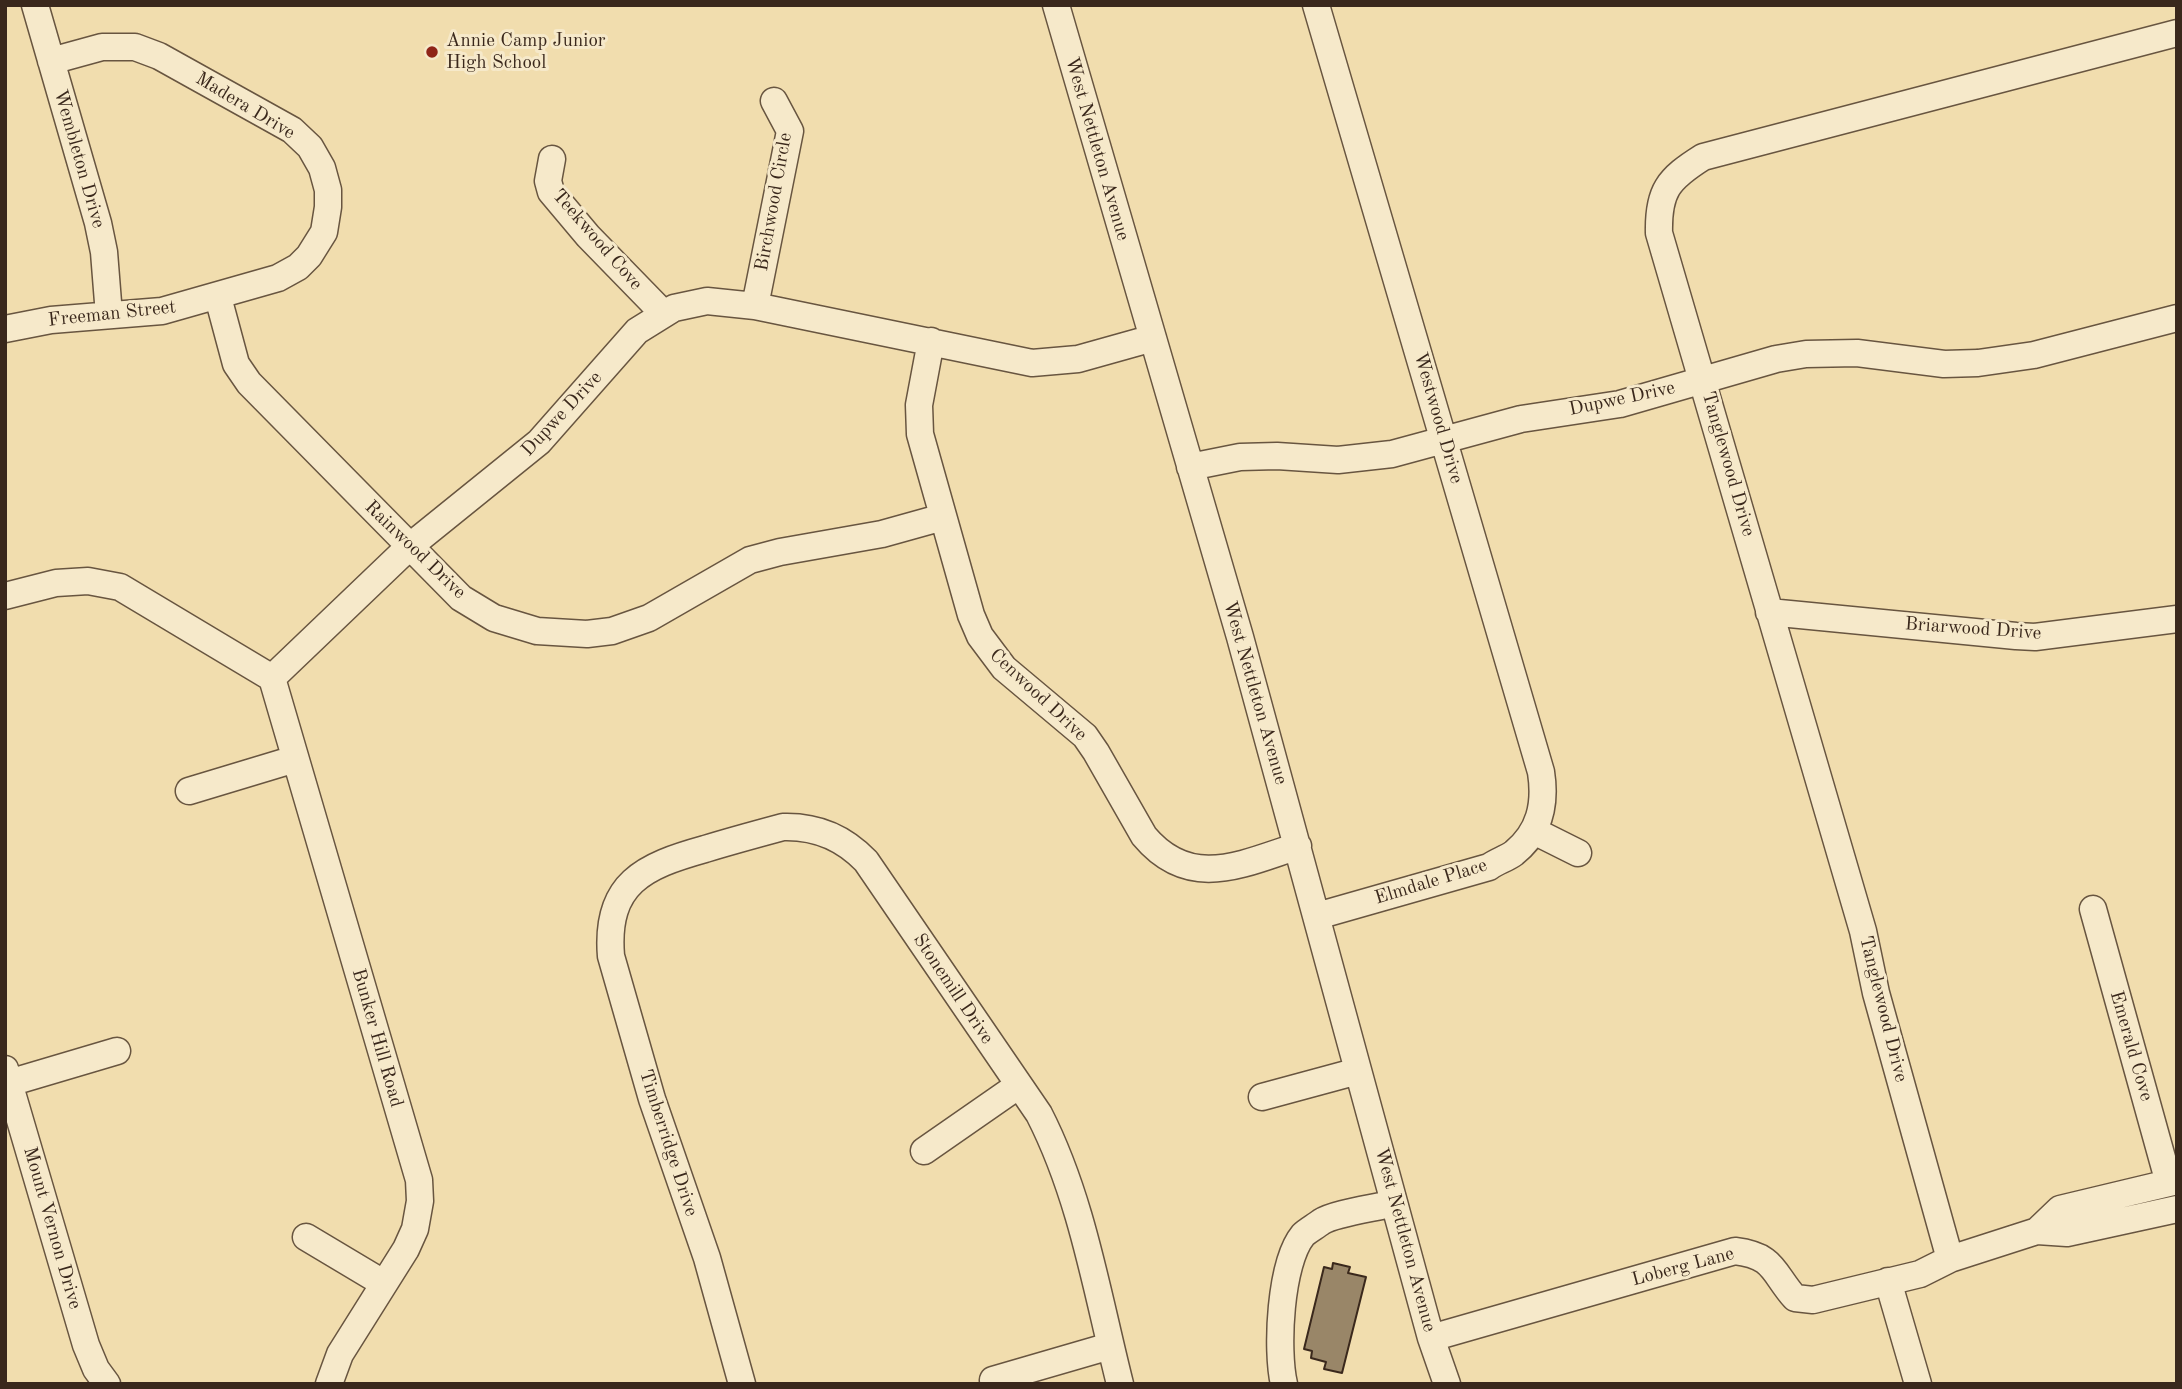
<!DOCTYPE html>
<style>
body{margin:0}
#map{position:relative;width:2182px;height:1389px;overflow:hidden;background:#f1ddae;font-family:"Old Standard TT",serif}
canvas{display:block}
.frame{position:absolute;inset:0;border:7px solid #3a281c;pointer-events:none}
</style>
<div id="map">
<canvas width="2182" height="1389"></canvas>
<div class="frame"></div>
</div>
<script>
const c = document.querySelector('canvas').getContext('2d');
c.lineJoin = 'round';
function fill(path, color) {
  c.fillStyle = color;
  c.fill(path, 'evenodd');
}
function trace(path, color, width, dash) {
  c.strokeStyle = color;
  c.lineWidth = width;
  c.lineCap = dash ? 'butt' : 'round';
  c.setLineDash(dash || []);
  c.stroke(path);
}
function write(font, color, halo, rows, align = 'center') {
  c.font = font + ' "Old Standard TT",serif';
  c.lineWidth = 6;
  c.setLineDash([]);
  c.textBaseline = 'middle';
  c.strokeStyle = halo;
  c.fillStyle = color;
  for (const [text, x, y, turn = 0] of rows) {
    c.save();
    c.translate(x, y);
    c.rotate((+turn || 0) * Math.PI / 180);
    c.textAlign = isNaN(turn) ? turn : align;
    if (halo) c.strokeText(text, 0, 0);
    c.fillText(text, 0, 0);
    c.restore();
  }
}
const building = new Path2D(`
 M1333 1263 1350 1267 1348 1273 1366 1277 1342 1373 1324 1369 1326 1362 1311 1358 1312 1351 1304 1349 1324 1267 1332 1269Z`);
const minor = new Path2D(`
 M35 5 98 223 104 252 109 315
 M1056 5 1240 637 1431 1338 1447 1384
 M1316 5 1541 772C1546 804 1540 832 1514 853 1506 859 1497 861 1489 867L1317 916
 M552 159 548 181 551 192 588 236 663 313
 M218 297 236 364 249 383 461 598 494 618 537 631 587 634 612 631 649 618 750 560 780 552 882 534 943 517
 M755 306 790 131 774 101
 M5 329 51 320 162 311 278 278 298 267 309 256 324 232 328 207V190L322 168 310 147 292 130 159 56 135 47H102L51 61
 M931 341 919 405 920 434 971 615 980 636 1004 668 1085 736 1096 752 1144 836C1190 891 1242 864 1298 846
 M1190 467 1240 457 1277 456 1338 460 1392 454 1521 419 1620 404 1776 359 1806 354 1857 353 1944 364 1978 363 2034 355 2177 318
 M5 596 56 583 88 581 120 587 272 678
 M1769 612 2016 636 2035 637 2177 619
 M272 678 409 547 539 442 637 331 674 308 707 301 755 306 1032 363 1078 359 1153 338
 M272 678 419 1180 420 1201 415 1229 406 1249 340 1354 329 1384
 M189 791 295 759
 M1534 831 1578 853
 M2093 909 2169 1183
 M5 1069 86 1345 96 1369 107 1384
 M9 1083 117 1051
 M1262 1097 1358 1071
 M924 1151 1019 1085
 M2037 1231 2060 1209 2177 1181
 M306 1237 383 1283
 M1950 1259 1876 993 1863 931 1659 233C1658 191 1668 179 1703 157L2177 33
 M1888 1281 1918 1384
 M1431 1338 1735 1251C1775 1256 1772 1272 1795 1298L1813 1300 1920 1274 1950 1259 2037 1231 2067 1233 2177 1209
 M993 1380 1110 1346
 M742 1384 707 1258 652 1099 611 956C605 883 644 866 705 849 731 841 757 834 783 827 815 826 843 837 866 861L1039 1114C1082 1198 1097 1293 1120 1384
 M1284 1384C1276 1350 1280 1263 1303 1235 1307 1231 1316 1226 1321 1222 1335 1213 1376 1208 1394 1203`);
const markers = [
 [432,52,7,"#8f2418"]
];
const poiNames = [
 ["Annie Camp Junior",446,41],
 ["High School",446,63]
];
const streetNames = [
 ["Madera Drive",245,106,31],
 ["West Nettleton Avenue",1097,149,74],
 ["Wembleton Drive",79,159,74],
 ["Birchwood Circle",774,202,-80],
 ["Teekwood Cove",597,240,49],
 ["Freeman Street",112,314,-6],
 ["Dupwe Drive",1622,399,-12],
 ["Dupwe Drive",562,414,-47],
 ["Westwood Drive",1438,418,74],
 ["Tanglewood Drive",1728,464,74],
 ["Rainwood Drive",415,550,44],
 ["Briarwood Drive",1973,629,4],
 ["West Nettleton Avenue",1255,693,74],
 ["Cenwood Drive",1038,695,43],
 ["Elmdale Place",1431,882,-17],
 ["Stonemill Drive",953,989,56],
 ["Tanglewood Drive",1883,1009,76],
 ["Bunker Hill Road",377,1038,74],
 ["Emerald Cove",2131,1046,74],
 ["Timberridge Drive",668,1143,72],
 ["Mount Vernon Drive",52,1228,74],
 ["West Nettleton Avenue",1405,1240,75],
 ["Loberg Lane",1683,1267,-15]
];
fill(building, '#998668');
trace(building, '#3a281c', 2);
trace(minor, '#685540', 29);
trace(minor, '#f6e9ca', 26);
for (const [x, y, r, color] of markers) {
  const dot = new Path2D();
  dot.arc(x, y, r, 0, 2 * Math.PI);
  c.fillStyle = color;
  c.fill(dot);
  trace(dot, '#f6e9ca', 2.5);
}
write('19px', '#3a281c', '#f6e9ca', poiNames, 'left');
write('19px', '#3a281c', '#f6e9ca', streetNames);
</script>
